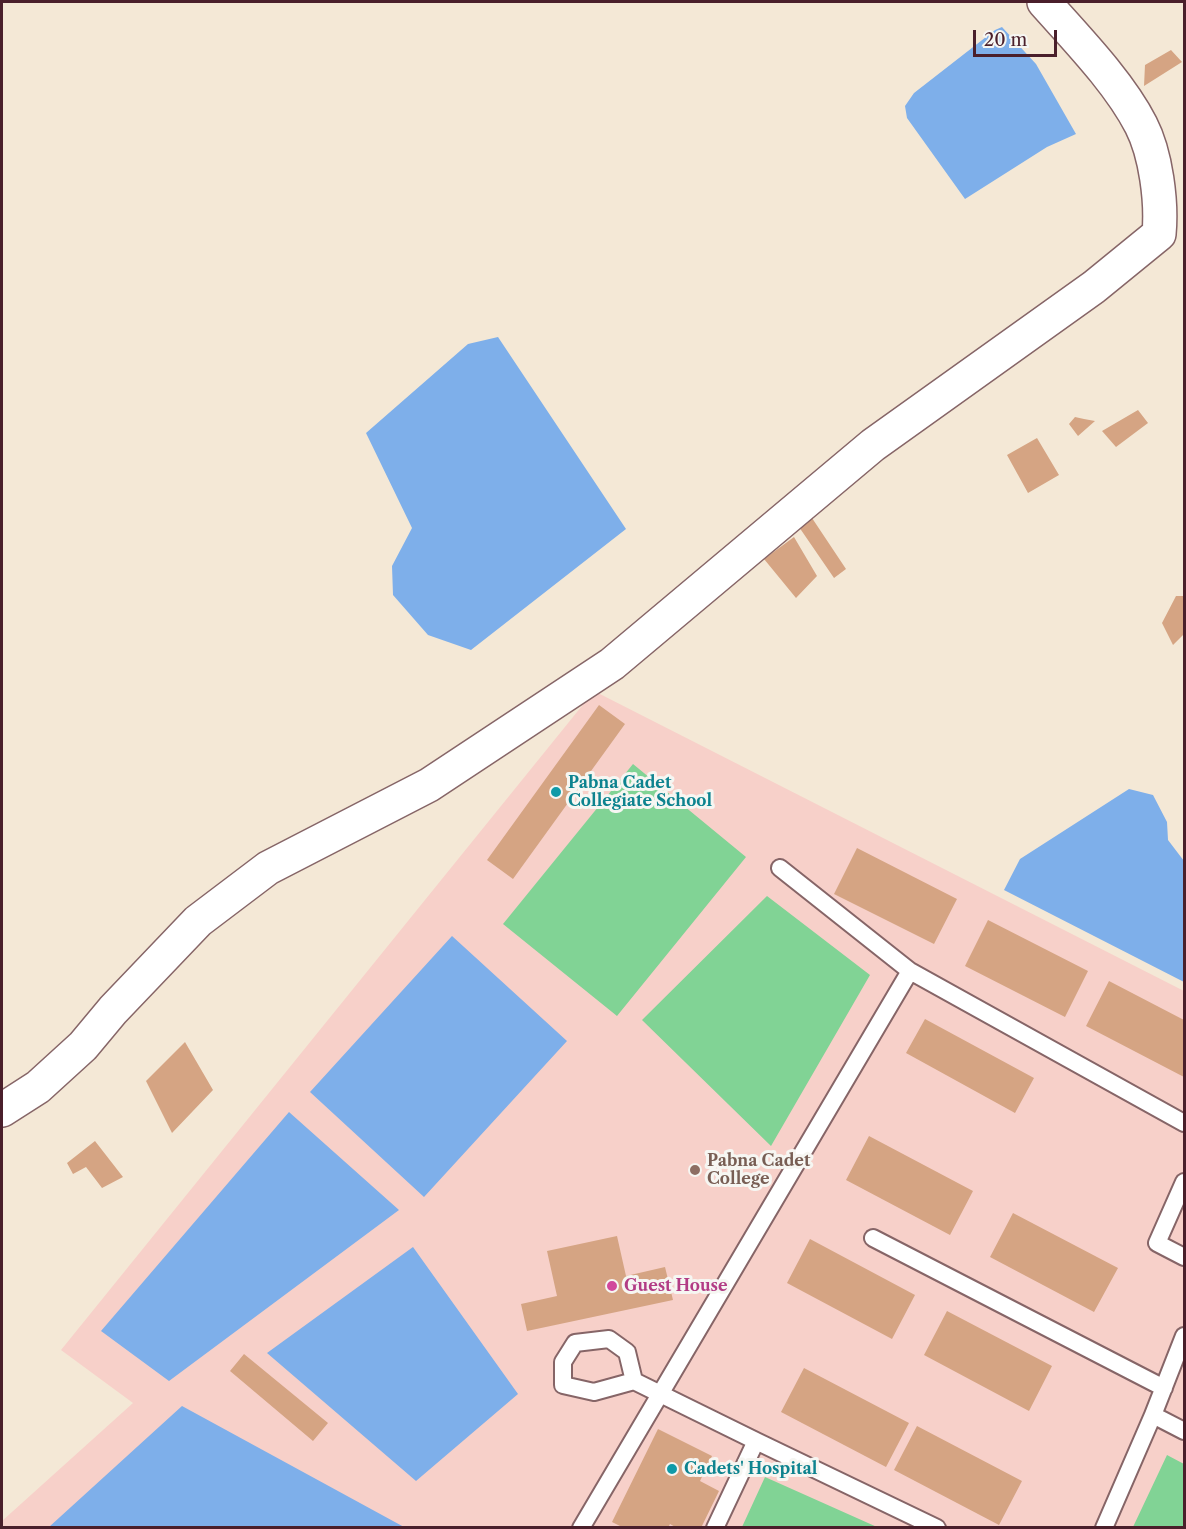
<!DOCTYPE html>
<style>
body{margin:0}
#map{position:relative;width:1186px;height:1529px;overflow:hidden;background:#f4e8d6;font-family:"Libre Caslon Text",serif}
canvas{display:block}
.frame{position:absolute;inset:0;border:3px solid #4a1f2b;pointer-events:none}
.scale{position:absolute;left:973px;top:30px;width:84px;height:27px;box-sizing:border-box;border:3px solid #4a1f2b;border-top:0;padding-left:8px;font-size:18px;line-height:21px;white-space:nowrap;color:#4a1f2b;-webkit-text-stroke:4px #f6f6f2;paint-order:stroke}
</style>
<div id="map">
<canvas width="1186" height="1529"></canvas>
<div class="frame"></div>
<div class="scale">20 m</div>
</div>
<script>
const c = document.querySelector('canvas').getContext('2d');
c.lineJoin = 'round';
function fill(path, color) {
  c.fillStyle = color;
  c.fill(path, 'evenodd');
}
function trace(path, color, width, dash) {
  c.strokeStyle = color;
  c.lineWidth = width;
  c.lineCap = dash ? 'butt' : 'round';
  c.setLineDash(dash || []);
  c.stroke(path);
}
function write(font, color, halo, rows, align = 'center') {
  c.font = font + ' "Libre Caslon Text",serif';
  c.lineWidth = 6;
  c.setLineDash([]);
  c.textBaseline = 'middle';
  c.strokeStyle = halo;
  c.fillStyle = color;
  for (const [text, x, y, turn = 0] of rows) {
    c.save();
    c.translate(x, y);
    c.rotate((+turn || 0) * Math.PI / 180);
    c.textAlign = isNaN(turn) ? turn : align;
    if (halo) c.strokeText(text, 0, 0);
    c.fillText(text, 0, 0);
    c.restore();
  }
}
const built = new Path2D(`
 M594 691 1184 991V1527L2 1528V1521L133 1403 61 1350Z`);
const green = new Path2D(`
 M633 764 746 857 617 1016 503 924Z
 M767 896 870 975 771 1146 642 1020Z
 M1167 1455 1184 1464V1527H1133Z
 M765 1477 877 1527H742Z`);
const water = new Path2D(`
 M1002 27 1036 64 1076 134 1047 147 965 199 907 118 905 106 914 93 995 30Z
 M498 337 626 529 471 650 428 635 393 595 392 566 412 528 366 433 468 344Z
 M1129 789 1153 795 1167 822 1168 840 1184 861V982L1004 890 1020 859Z
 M452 936 567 1041 424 1197 310 1092Z
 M289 1112 399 1210 169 1381 101 1331Z
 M413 1247 518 1394 416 1481 267 1353Z
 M182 1406 404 1527H49Z`);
const building = new Path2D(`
 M1171 50 1182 62 1144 86 1145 65Z
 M1138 410 1148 423 1116 447 1102 431Z
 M1075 417 1084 419 1095 421 1078 436 1069 424Z
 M1037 438 1059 475 1028 493 1007 455Z
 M812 518 846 569 834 578 799 527Z
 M794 537 817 576 796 598 764 559Z
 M1176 596H1184V634L1173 645 1162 623Z
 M599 705 625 724 513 879 487 860Z
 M857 848 957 899 934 944 834 894Z
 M988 920 1088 971 1065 1017 965 966Z
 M1109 981 1184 1020V1077L1086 1026Z
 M925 1019 1034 1078 1015 1113 906 1053Z
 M185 1042 213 1090 172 1133 146 1081Z
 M869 1136 973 1191 950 1235 846 1180Z
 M95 1141 123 1177 102 1188 86 1167 73 1174 67 1163Z
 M1013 1213 1118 1268 1094 1312 990 1257Z
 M617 1236 626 1276 665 1267 673 1300 527 1331 521 1304 557 1296 547 1251Z
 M810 1239 915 1295 892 1339 787 1283Z
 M947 1311 1052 1366 1029 1411 924 1355Z
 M244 1354 328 1423 313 1441 230 1371Z
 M804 1368 909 1423 886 1467 781 1412Z
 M917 1426 1022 1481 999 1525 894 1470Z
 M658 1429 712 1456 700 1481 719 1491 701 1528H677L670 1524 668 1528H624L612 1522Z`);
const lane = new Path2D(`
 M780 868 910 971
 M1184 1182 1157 1243 1184 1257
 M873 1238 1164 1388
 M634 1381 627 1352 609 1339 575 1343 563 1362V1385L594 1392 634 1381 756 1441
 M1153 1415 1184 1336
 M581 1528 910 971 1184 1123
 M715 1528 756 1441 937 1528
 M1104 1528 1153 1415 1184 1431`);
const street = new Path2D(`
 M2 1110 38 1087 83 1046 113 1010 198 921 268 868 429 785 612 664 873 445 1094 287 1159 234C1162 202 1156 154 1141 125 1119 82 1076 38 1044 2`);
const markers = [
 [556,792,6,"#0f9aa8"],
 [695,1170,6,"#8d6e63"],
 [612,1286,6,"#d1479c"],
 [672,1469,6,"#0f9aa8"]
];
const cultureNames = [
 ["Pabna Cadet",568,783],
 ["Collegiate School",568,801],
 ["Cadets' Hospital",684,1469]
];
const educationNames = [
 ["Pabna Cadet",707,1161],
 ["College",707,1179]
];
const hotelNames = [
 ["Guest House",624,1286]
];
fill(built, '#f7d0c9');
fill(green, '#81d395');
fill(water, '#7eafea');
fill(building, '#d5a483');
trace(lane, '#866567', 20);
trace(street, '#866567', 36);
trace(lane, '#fff', 16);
trace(street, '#fff', 33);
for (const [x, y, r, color] of markers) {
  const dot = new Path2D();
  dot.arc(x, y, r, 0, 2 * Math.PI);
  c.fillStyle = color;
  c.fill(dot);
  trace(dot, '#f6f6f2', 2);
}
write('bold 16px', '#0d838f', '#f6f6f2', cultureNames, 'left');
write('bold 16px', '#785e54', '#f6f6f2', educationNames, 'left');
write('bold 16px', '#b23c85', '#f6f6f2', hotelNames, 'left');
</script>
